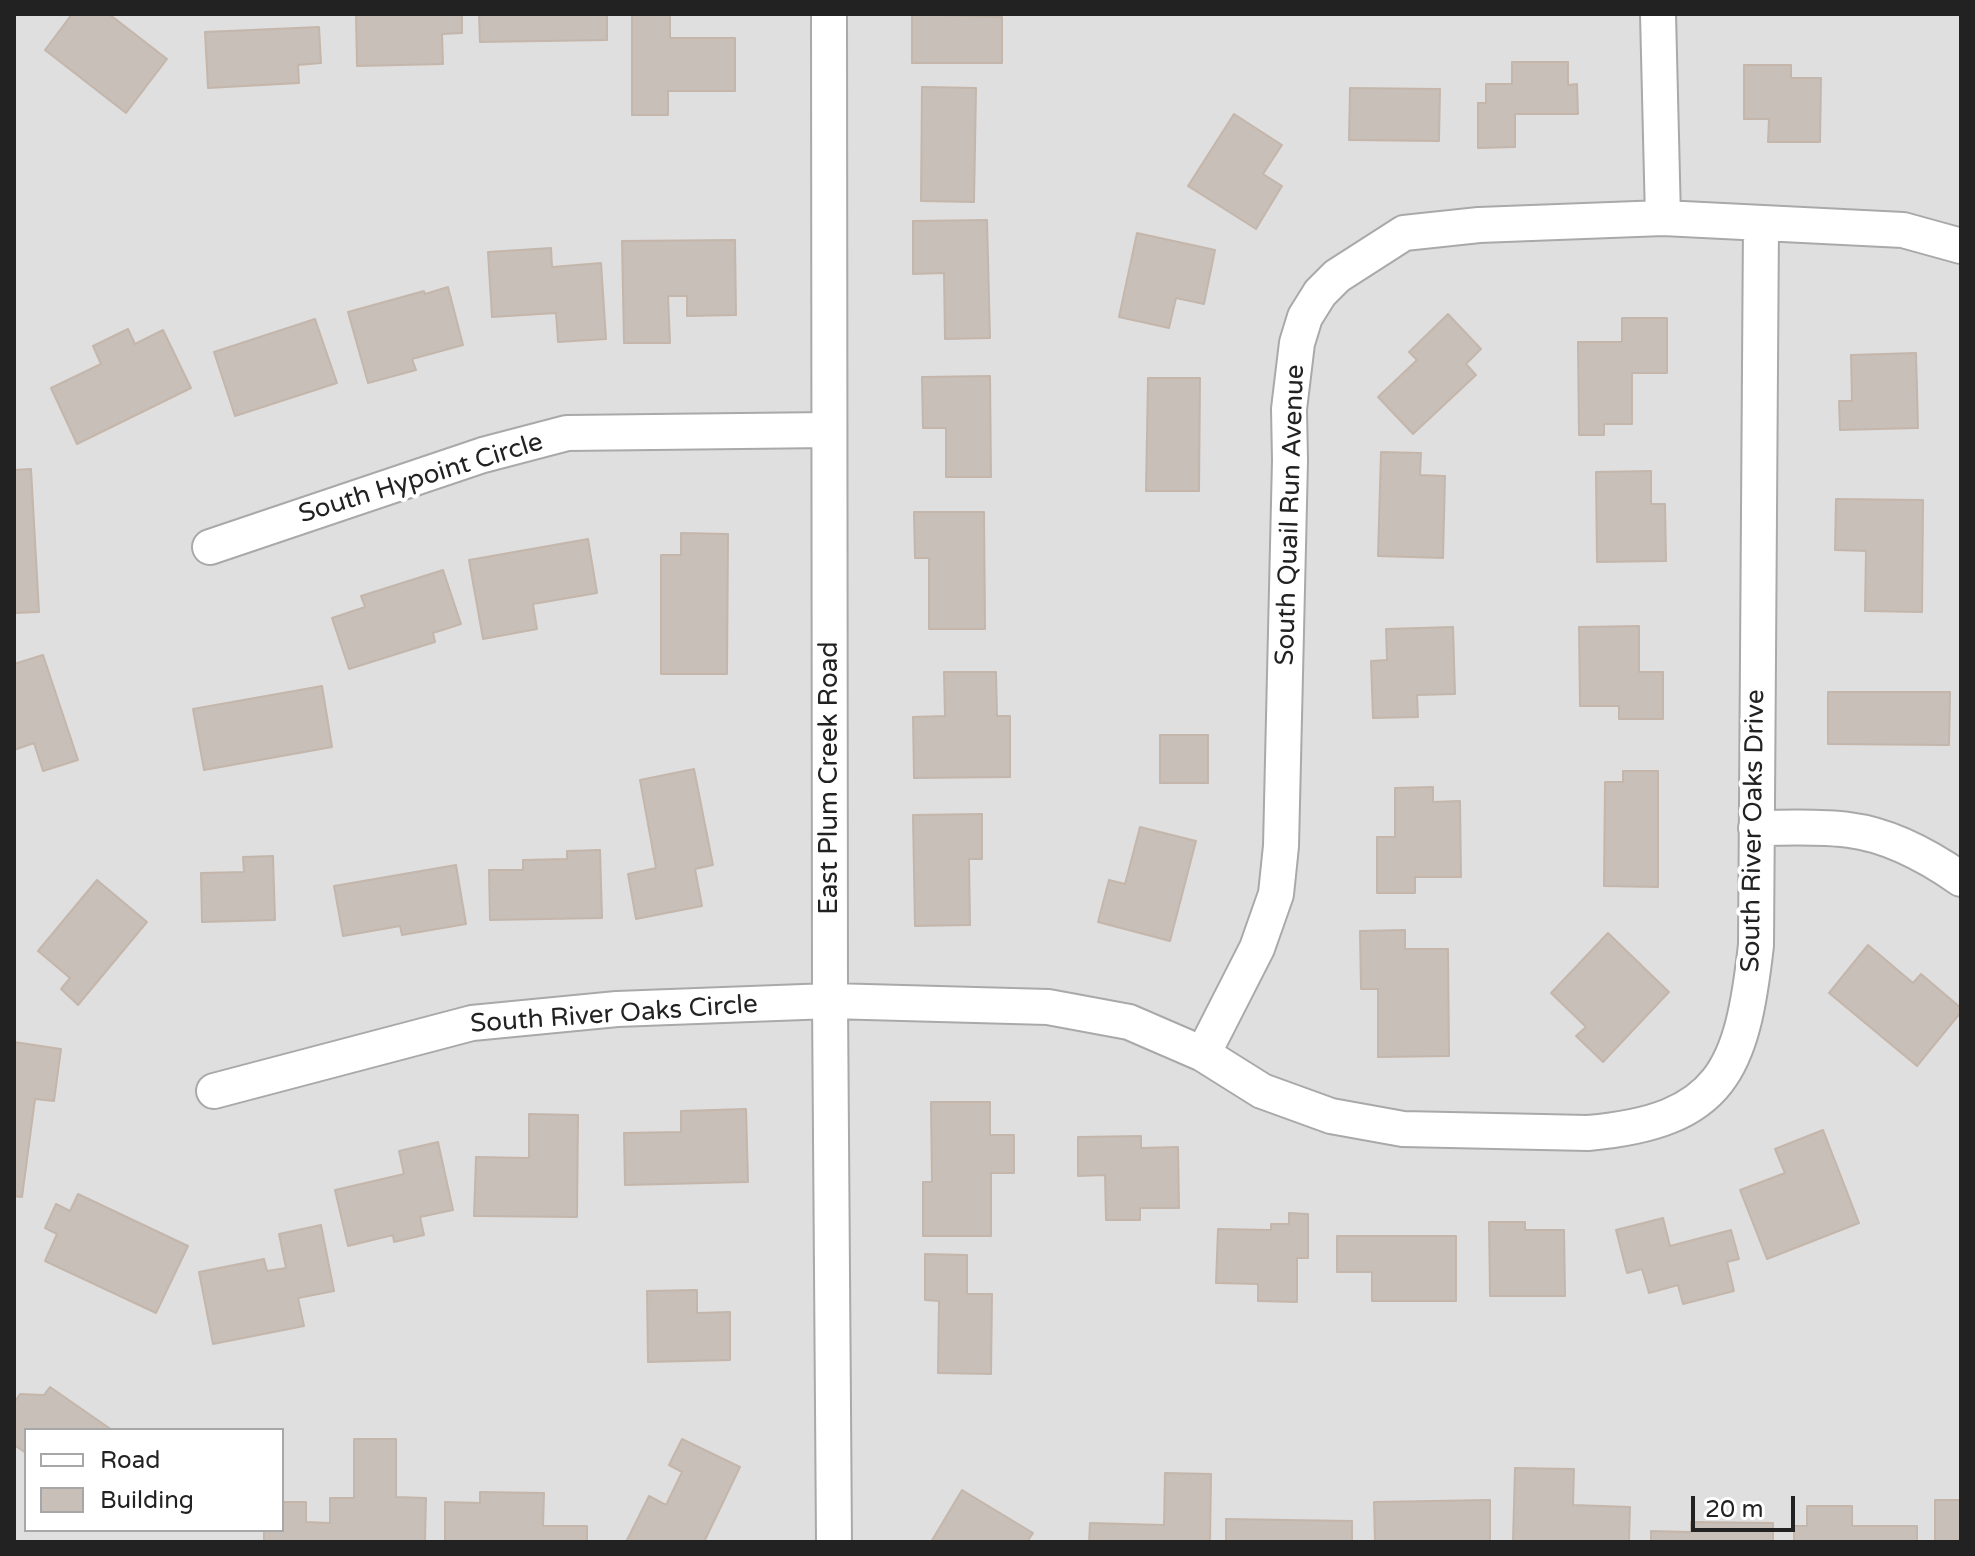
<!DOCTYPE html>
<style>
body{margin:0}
#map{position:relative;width:1975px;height:1556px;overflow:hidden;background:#f2efe9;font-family:"Varela Round",sans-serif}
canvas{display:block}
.frame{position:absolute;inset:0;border:16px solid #222;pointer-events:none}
.legend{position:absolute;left:24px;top:1428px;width:260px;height:104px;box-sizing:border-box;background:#fff;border:2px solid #a7a7a7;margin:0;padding:10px 14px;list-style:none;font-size:24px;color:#222}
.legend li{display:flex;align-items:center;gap:16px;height:40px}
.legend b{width:40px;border:2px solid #a7a7a7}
.scale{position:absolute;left:1691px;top:1496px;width:104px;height:36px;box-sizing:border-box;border:4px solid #222;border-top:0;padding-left:10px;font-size:24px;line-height:28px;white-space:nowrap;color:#222;-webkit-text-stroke:6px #fff;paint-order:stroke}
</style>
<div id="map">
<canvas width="1975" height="1556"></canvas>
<div class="frame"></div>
<ul class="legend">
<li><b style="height:10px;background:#fff"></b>Road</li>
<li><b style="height:22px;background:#c7bfb8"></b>Building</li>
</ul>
<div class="scale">20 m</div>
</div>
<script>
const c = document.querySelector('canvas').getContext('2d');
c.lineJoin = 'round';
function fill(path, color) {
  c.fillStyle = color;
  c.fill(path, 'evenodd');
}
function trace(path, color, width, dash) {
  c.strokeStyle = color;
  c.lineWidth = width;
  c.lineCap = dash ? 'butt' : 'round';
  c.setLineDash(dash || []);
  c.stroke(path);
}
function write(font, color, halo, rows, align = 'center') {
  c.font = font + ' "Varela Round",sans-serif';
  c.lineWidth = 8;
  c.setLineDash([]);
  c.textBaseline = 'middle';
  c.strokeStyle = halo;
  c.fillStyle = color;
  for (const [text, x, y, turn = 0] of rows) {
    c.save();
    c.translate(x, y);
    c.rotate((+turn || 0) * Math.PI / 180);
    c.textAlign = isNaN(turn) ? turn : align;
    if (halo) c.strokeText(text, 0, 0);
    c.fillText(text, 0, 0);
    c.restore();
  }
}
const residential = new Path2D(`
 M14 14H1961V1542H14ZM26 1430H282V1530H26Z`);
const building = new Path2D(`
 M72 14H109L167 59 126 113 45 50Z
 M356 14H462V33L442 34 443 64 357 66Z
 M479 14H607V40L480 42Z
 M632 14H670V38H735V91H668V115H632Z
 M912 14 1002 17V63H912Z
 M319 27 321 63 298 65 299 83 208 88 205 32Z
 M1512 62H1568V85L1577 84 1578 114H1515V147L1478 148V103H1486V84H1512Z
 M1744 65H1791V78H1821L1820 142H1768L1769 119H1744Z
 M922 87 976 88 974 202 921 201Z
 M1350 88 1440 89 1439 141 1349 140Z
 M1234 114 1282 145 1263 174 1282 186 1256 229 1188 186Z
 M987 220 990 338 945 339 944 273 913 274V221Z
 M1137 233 1215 250 1204 304 1176 298 1169 328 1119 317Z
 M735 240 736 315 687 316V296H668L670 343H624L622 241Z
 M551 248 552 267 601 263 606 339 558 342 556 313 492 317 488 252Z
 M448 287 463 345 412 359 416 370 368 383 348 312 424 291 425 294Z
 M1448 314 1481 349 1466 364 1476 375 1413 434 1378 397 1417 360 1409 352Z
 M1622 318H1667V373H1632V424H1604V435H1579L1578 342H1622Z
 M315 319 337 383 235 416 214 352Z
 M128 329 135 344 163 330 191 388 77 444 51 388 101 364 93 346Z
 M1916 353 1918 428 1840 430 1839 401H1852L1851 355Z
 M990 376 991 477H946V428H923L922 377Z
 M1148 378H1200L1199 491H1146Z
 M1381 452 1421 453 1420 475 1445 476 1443 558 1378 556Z
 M31 469 39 612 14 613V470Z
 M1651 471V504H1665L1666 561 1597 562 1596 472Z
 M1836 499 1923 500 1922 612 1865 611 1866 551 1835 550Z
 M914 512H984L985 629H929V558H915Z
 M681 533 728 534 727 674H661V555H681Z
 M588 539 597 593 533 604 537 629 483 639 469 560Z
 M443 570 461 624 433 633 435 642 349 669 332 618 365 607 361 596Z
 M1639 626V672H1663V719H1619V706H1580L1579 627Z
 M1453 627 1455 694 1417 695 1418 717 1373 718 1371 661 1387 660 1386 629Z
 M43 655 78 760 43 771 34 743 14 750V664Z
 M944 672H996L997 716H1010V777L914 778 913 717 945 716Z
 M322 686 332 747 204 770 193 709Z
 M1828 692H1950L1949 745 1828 744Z
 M1160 735H1208V783H1160Z
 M694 769 713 865 695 869 702 906 636 919 628 874 656 868 640 780Z
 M1623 771H1658V887L1604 886 1605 782H1623Z
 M1433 787V802L1460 801 1461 877H1415V893H1377V837H1395V788Z
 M982 814V859H969L970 925 915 926 913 815Z
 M1140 827 1196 841 1170 941 1098 922 1109 880 1125 884Z
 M600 850 602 918 490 920 489 870H523V860L567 859V851Z
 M273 856 275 920 202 922 201 873 244 872 243 857Z
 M456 865 466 924 402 935 400 926 343 936 334 886Z
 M97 880 147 922 78 1005 61 989 70 978 38 951Z
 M1405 930V949H1448L1449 1056 1378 1057V989H1361L1360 931Z
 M1608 933 1669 992 1603 1062 1576 1036 1586 1027 1551 993Z
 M1868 945 1913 983 1921 974 1961 1008V1012L1917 1066 1829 993Z
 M14 1042 61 1049 54 1101 35 1099 22 1197 14 1196Z
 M931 1102H990V1135H1014V1173H991V1236H923V1182H932Z
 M746 1109 748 1182 625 1185 624 1133 681 1132V1111Z
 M529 1114 578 1115 577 1217 474 1216 476 1157 529 1158Z
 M1823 1130 1859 1223 1767 1259 1740 1190 1785 1173 1775 1149Z
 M1141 1136V1148L1178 1147 1179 1208H1140V1220H1106L1105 1175 1078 1176V1137Z
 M438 1142 453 1210 420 1217 424 1235 394 1242 393 1235 348 1246 335 1190 404 1174 399 1151Z
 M78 1194 188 1246 156 1313 45 1261 57 1234 45 1228 56 1204 70 1211Z
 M1289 1213 1308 1214V1258H1297V1302L1258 1301V1284L1216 1283 1218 1229 1271 1230V1224H1289Z
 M1663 1218 1670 1246 1731 1230 1739 1259 1727 1262 1734 1291 1683 1304 1678 1285 1649 1293 1642 1269 1627 1273 1616 1230Z
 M1489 1222H1525V1230H1564L1565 1296H1490Z
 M321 1225 334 1291 298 1298 304 1326 213 1344 199 1272 264 1259 267 1271 286 1268 279 1234Z
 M1337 1236H1456V1301H1372V1272H1337Z
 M925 1254 967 1255V1294H992L991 1374 938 1373 939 1301 925 1300Z
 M697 1290V1313L730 1312V1360L648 1362 647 1291Z
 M50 1387 112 1430H26V1453L14 1445V1403L20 1394 44 1395Z
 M354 1439H396V1497L426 1498 425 1542H264V1530H282V1502H306V1522L330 1523V1498H354Z
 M682 1439 740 1467 704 1542H626L649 1496 666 1505 682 1472 669 1465Z
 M1515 1468 1574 1469 1573 1505 1630 1507 1629 1542H1513Z
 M1165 1473 1211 1474 1210 1542H1089L1090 1523 1164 1525Z
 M962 1490 1033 1533 1027 1542H931Z
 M480 1492 544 1493 543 1526H587V1542H445V1502L480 1503Z
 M1490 1500V1542H1375L1374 1502Z
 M1935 1500H1961V1542H1935Z
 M1807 1506H1852V1526H1917V1542H1794V1526H1807Z
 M1226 1519 1352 1521V1542H1226Z
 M1691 1522 1773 1523V1542H1651V1531L1691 1532Z`);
const minor = new Path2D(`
 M829 14 830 1001 834 1542
 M1658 14 1663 218
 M210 547 483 455 567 433 828 430
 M1756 828C1787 828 1819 826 1849 830 1890 835 1928 856 1961 879
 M1203 1054 1257 948 1276 894 1281 846 1290 460 1289 409 1297 343 1305 317 1320 293 1337 276 1404 233 1479 225 1663 218 1903 230 1961 246
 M214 1091 472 1023 617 1009 830 1001 1048 1007 1129 1022 1203 1054 1262 1091 1331 1116 1403 1129 1588 1133C1723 1121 1742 1069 1756 945L1761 223`);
const streetNames = [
 ["South Hypoint Circle",421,479,-17],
 ["South Quail Run Avenue",1291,515,-88],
 ["East Plum Creek Road",830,778,-90],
 ["South River Oaks Drive",1754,831,-89],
 ["South River Oaks Circle",614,1015,-4]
];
fill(residential, '#e0dfdf');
fill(building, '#c7bfb8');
trace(building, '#c4b6ab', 2);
trace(minor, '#a9a9a9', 38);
trace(minor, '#fff', 34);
write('26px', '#222', '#fff', streetNames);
</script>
